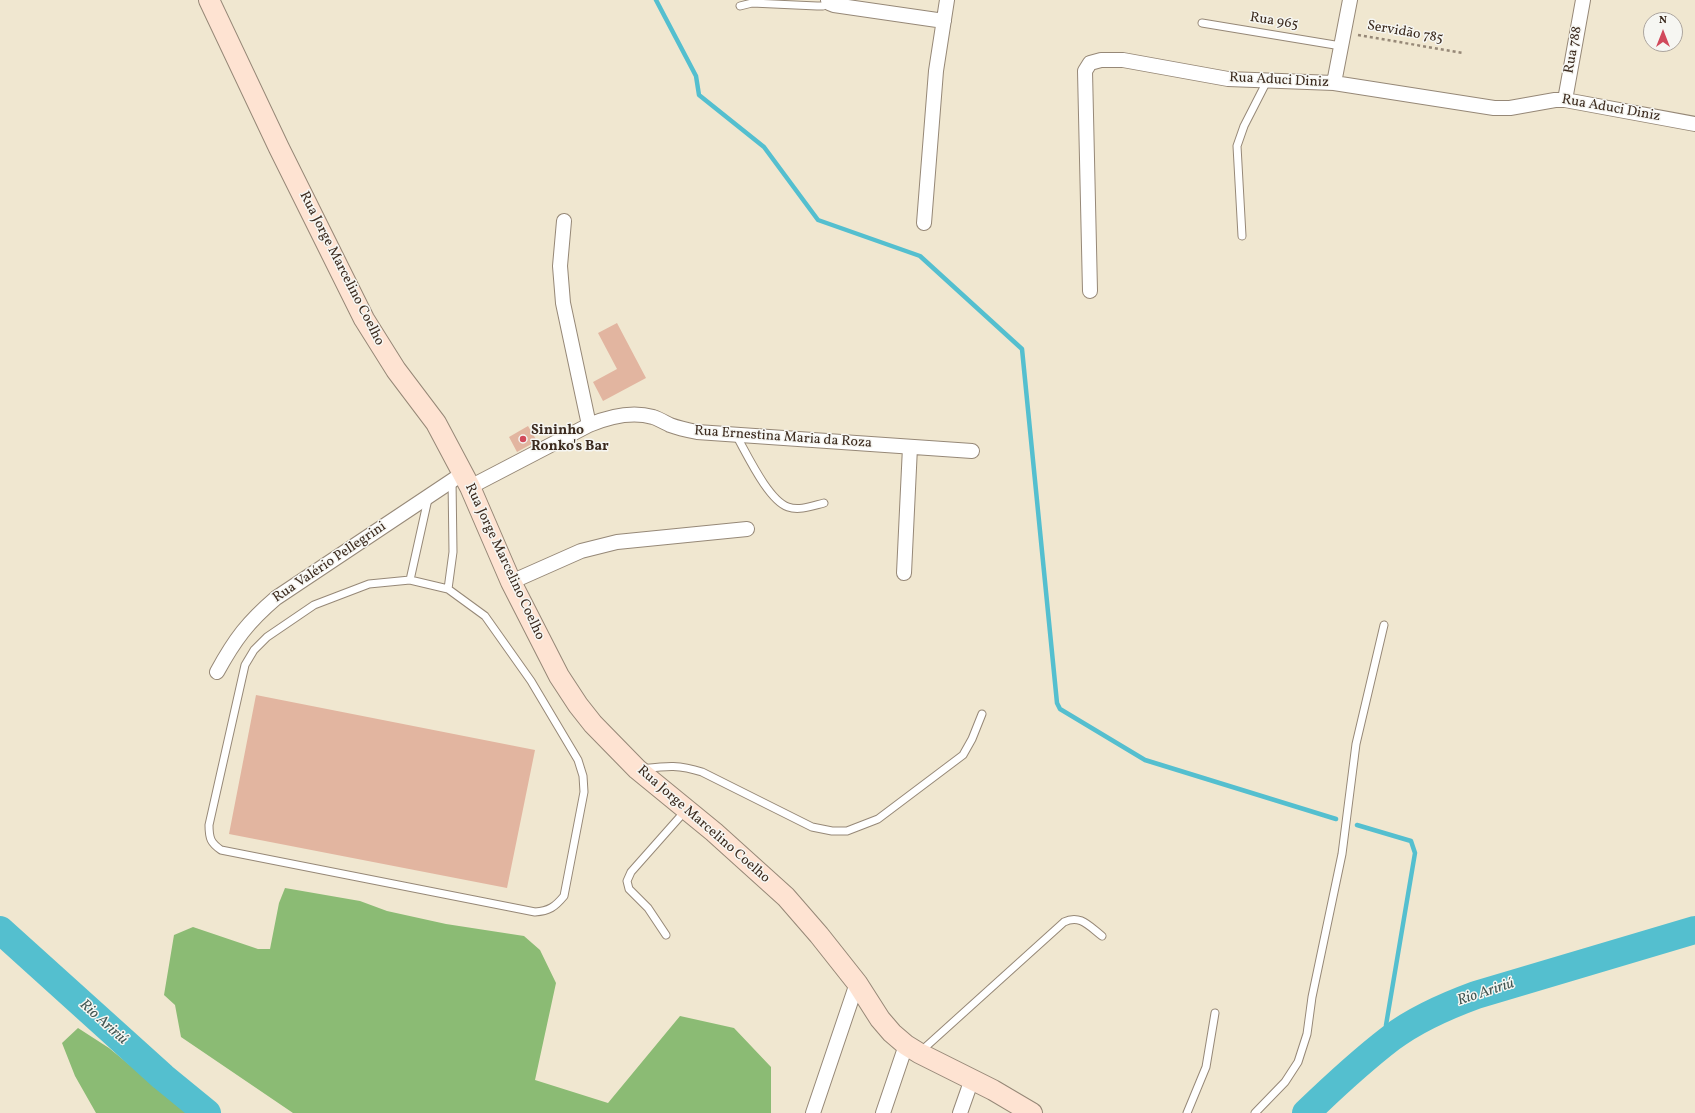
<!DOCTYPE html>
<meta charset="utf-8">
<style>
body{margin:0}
#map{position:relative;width:1695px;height:1113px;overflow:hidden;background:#f0e7d0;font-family:Vollkorn,serif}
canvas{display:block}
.north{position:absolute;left:1643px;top:12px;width:40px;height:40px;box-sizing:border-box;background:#f6f6f2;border:1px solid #aba49d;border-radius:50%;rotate:0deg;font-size:11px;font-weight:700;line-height:16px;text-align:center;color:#3b2a1e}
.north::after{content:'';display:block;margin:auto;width:14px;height:18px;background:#d1495b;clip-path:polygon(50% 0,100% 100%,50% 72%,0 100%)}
</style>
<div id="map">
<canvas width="1695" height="1113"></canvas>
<div class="north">N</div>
</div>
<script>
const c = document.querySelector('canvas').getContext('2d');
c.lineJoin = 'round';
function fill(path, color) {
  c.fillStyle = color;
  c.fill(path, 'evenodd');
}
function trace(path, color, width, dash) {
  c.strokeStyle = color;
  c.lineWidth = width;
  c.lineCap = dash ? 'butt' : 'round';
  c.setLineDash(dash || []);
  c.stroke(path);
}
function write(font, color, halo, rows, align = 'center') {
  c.font = font + ' Vollkorn,serif';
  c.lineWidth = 3;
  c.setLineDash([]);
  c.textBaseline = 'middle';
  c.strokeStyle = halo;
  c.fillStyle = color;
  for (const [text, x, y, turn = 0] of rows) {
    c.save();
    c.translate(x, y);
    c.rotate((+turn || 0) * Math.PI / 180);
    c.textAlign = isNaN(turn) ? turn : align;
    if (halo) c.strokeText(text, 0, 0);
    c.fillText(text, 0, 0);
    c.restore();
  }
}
const forest = new Path2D(`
 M285 888 360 901 387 911 446 924 524 936 540 950 556 983 535 1080 608 1103 680 1016 734 1028 771 1067V1113H293L181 1037 175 1005 164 995 174 935 193 927 258 949H270L279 903Z
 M78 1028 109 1048 188 1113H96L75 1076 62 1043Z`);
const stream = new Path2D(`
 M656 0 696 76 699 95 764 147 818 220 920 256 1022 349 1057 703 1060 709 1145 760 1336 819
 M1357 825 1411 841 1415 853 1386 1025 1387 1034 1392 1038`);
const river = new Path2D(`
 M0 930 163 1077 207 1113
 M1306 1113C1333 1087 1361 1061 1391 1038 1416 1019 1446 1006 1476 995L1695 930`);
const building = new Path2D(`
 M617 323 646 378 603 401 593 382 617 369 598 333Z
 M528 426 537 441 517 452 509 437Z
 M256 695 535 750 507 888 229 834Z`);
const path = new Path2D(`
 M1358 35 1463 53`);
const lane = new Path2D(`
 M740 6 752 3 817 6H823L829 3
 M1202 23 1341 46
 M1242 236 1237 146 1244 126 1267 81
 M736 435C747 454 768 500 788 507 799 511 812 506 824 503
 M410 580 448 589 485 616 531 681 578 760 583 776 584 792 564 896C555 907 549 911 535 912L221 850C211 843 209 839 209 825L245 665 254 650 267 637 314 605 369 584Z
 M410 580 428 499
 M448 589 453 552 452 480
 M641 769C666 766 678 764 702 772L812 827 832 831H847L878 819 963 755 972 739 982 714
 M666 935 648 908 629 889 627 881 631 872 686 810
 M920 1052 1064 922C1080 914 1089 926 1102 936
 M1187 1113 1206 1067 1215 1013
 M1255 1113 1285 1082 1298 1062 1307 1034 1312 997 1342 854 1356 744 1384 625`);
const street = new Path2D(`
 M828 0 829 3 834 5 944 21
 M1334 83 1350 0
 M1565 100 1583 0
 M564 221 560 266 563 303 589 425
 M924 223 936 71 947 0
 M1090 291 1085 71 1090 63 1101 60H1123L1228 79 1334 83 1494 108H1510L1555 100H1565L1695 124
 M470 487 589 425C608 417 632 411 653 417 659 419 664 422 670 425 678 428 687 430 697 432L972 451
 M904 573 910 447
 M511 582 581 551 617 542 747 529
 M217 672C235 639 248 622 276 598L462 474
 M813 1113 857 983
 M883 1113 906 1045
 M960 1113 972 1079`);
const secondary = new Path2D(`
 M209 0 279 148 364 319 396 370 436 423 470 487 511 582 559 676 578 705 593 724 637 769 714 832 786 897 819 935 857 983 880 1019 892 1033 906 1045 919 1053 993 1090 1032 1113`);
const markers = [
 [523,439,4,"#d1495b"]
];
const streetNames = [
 ["Rua 965",1274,22,9],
 ["Servidão 785",1405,33,10],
 ["Rua 788",1574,50,-80],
 ["Rua Aduci Diniz",1279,81,3],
 ["Rua Aduci Diniz",1611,109,10],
 ["Rua Jorge Marcelino Coelho",341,269,63],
 ["Rua Ernestina Maria da Roza",783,438,4],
 ["Rua Jorge Marcelino Coelho",504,562,65],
 ["Rua Valério Pellegrini",330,563,-34],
 ["Rua Jorge Marcelino Coelho",703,825,41]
];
const poiNames = [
 ["Sininho",531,431],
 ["Ronko's Bar",531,447]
];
const waterNames = [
 ["Rio Aririú",1486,993,-18],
 ["Rio Aririú",103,1023,42]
];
fill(forest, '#8bbb74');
trace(stream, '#54bfcf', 4.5);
trace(river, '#54bfcf', 28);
fill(building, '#e2b5a0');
trace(lane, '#968877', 9);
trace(street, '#968877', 16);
trace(secondary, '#968877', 22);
trace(path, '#968877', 2.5, [3, 3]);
trace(lane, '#fff', 7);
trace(street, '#fff', 14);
trace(secondary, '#fee3d2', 20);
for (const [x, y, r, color] of markers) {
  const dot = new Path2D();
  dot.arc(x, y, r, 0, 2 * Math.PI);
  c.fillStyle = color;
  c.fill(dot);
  trace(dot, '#f6f6f2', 1.5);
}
write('14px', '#3b2a1e', '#f6f6f2', streetNames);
write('bold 14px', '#3b2a1e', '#f6f6f2', poiNames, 'left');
write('italic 15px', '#425753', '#f6f6f2', waterNames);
</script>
